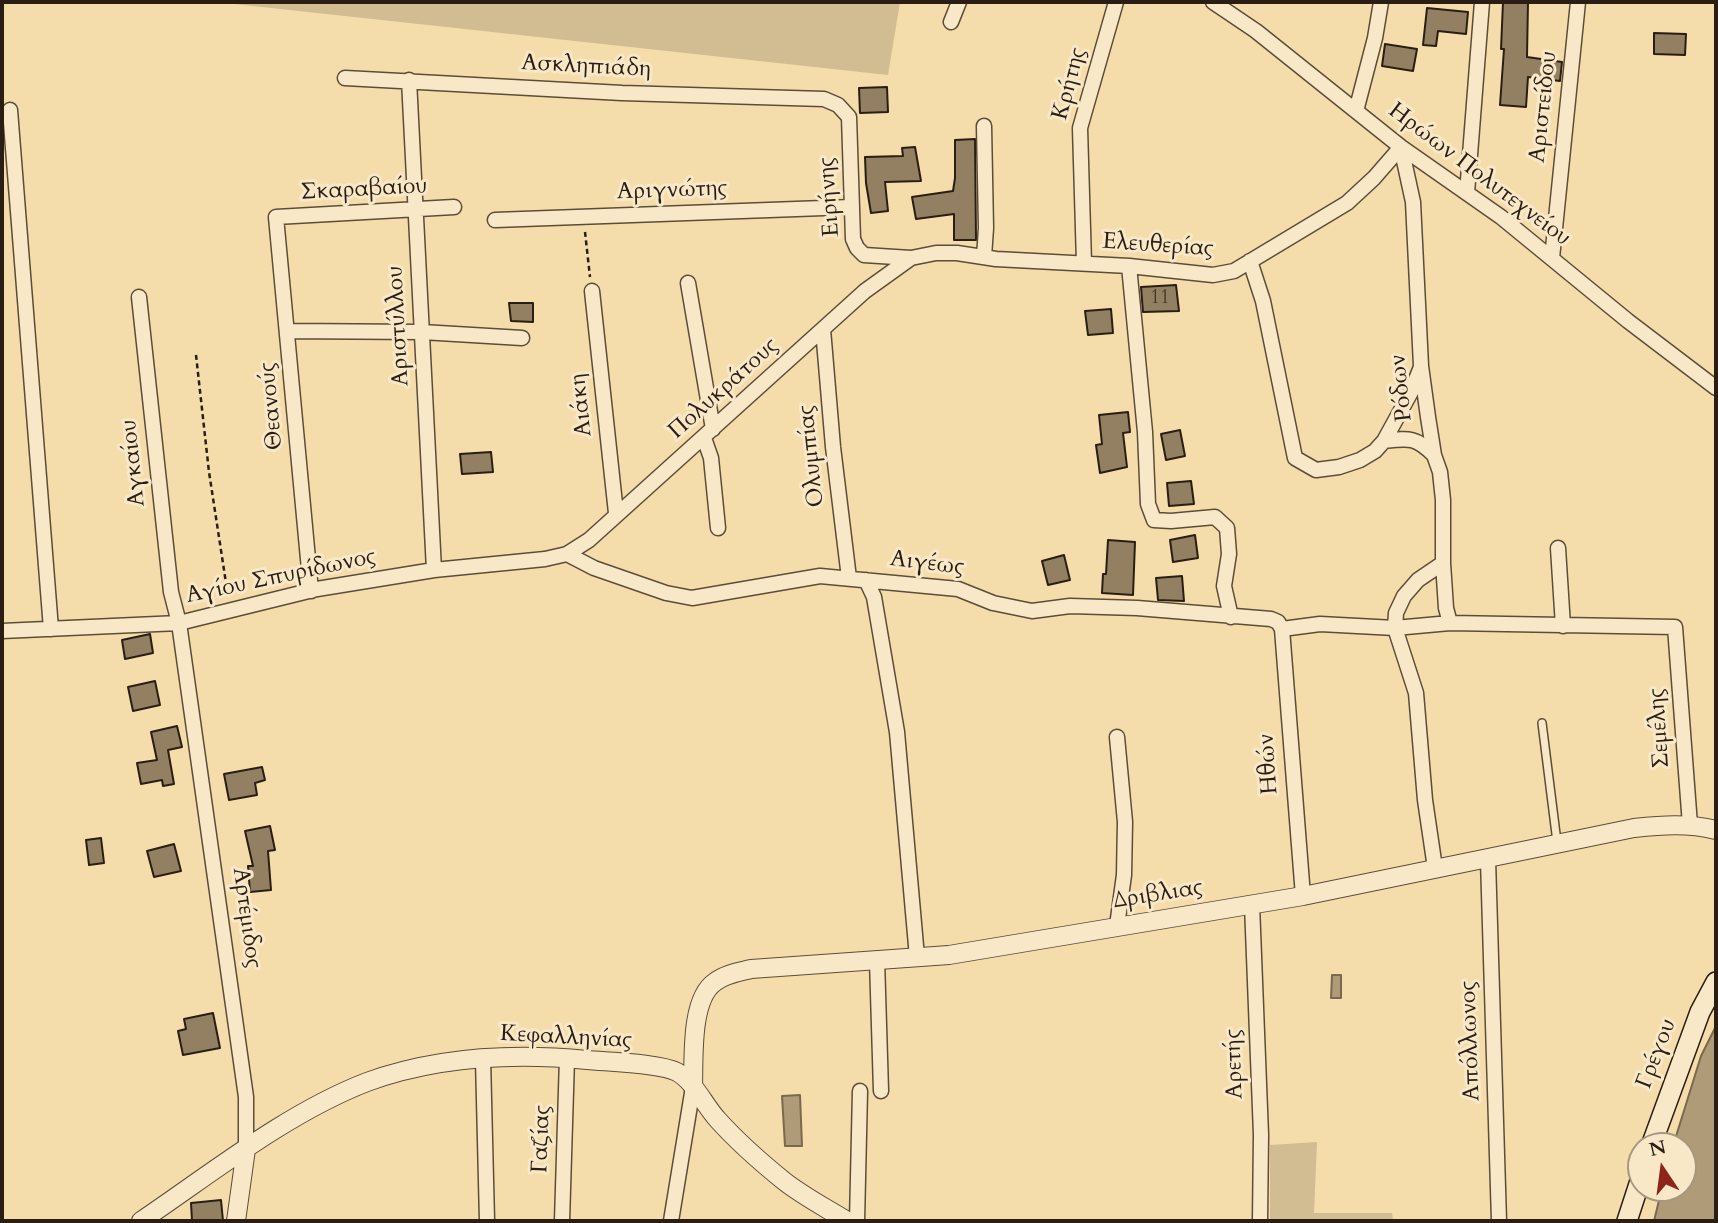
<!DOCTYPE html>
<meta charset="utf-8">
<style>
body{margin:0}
#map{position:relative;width:1718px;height:1223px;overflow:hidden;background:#f4dcab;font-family:Cardo,serif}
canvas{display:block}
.frame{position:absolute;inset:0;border:4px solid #2a1d13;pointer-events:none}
.north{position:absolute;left:1627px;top:1132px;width:70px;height:70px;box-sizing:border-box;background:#f8e8c8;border:2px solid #a69780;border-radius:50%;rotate:347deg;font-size:19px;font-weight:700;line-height:28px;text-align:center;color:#2a1d13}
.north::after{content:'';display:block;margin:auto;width:24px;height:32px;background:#8f2418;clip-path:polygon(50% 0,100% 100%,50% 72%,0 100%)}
</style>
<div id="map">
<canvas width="1718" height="1223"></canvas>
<div class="frame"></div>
<div class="north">N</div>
</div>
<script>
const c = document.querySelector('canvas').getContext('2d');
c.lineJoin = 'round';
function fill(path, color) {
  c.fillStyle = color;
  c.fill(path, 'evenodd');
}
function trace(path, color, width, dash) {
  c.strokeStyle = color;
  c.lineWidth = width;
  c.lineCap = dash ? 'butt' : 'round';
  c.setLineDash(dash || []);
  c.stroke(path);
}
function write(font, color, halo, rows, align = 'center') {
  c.font = font + ' Cardo,serif';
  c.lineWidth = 6;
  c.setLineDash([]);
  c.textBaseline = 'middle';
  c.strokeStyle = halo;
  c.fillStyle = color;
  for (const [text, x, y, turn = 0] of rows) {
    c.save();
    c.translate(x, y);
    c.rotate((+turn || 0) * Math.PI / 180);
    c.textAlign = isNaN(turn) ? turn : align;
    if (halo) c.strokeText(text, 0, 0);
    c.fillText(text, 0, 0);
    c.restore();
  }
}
const green = new Path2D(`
 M216 2H900L888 75Z
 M1317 1142 1314 1213H1392L1393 1221H1270V1145Z`);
const water = new Path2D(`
 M1332 975H1341V998H1331Z
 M1716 1026V1221H1654L1662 1188H1683V1146H1673L1701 1056Z
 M800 1095 802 1146H785L782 1096Z`);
const building = new Path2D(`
 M1503 2H1528L1527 57 1562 62 1560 81 1528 77 1526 107 1500 105 1504 49H1501Z
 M1427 8 1468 12 1466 34 1438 31 1436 46 1423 45Z
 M1654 33 1686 34 1685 55 1654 54Z
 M1385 44 1417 49 1413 71 1382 66Z
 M887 87 888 112 860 113 859 88Z
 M975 139 976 240H954V214L916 219 912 197 953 191 955 178V140Z
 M915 147 921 181 885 182 888 211 871 213 866 183 865 157 903 156 902 148Z
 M1176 285 1179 311 1143 312 1141 287Z
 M509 303H533V322L511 321Z
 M1111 309 1113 333 1088 335 1085 311Z
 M1128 412 1130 432 1123 433 1127 467 1100 473 1096 445 1102 444 1099 415Z
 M1180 430 1185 456 1166 460 1161 434Z
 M491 452 493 472 462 474 460 454Z
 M1191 481 1194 504 1169 506 1167 483Z
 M1195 535 1198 558 1173 562 1170 540Z
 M1108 540 1135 542 1133 595 1102 593 1103 574H1106Z
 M1064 555 1070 580 1048 585 1042 561Z
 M1182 576 1184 601 1158 600 1156 578Z
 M150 634 153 653 125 659 122 640Z
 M155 681 160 705 133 711 128 687Z
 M177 726 182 747 168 750 174 784 163 786 162 780 141 784 137 763 157 760 151 732Z
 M262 767 265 780 255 783 257 795 229 800 224 774Z
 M270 826 275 850 268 851 271 890 250 892 248 866H253L245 831Z
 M101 838 104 863 89 865 86 840Z
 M174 844 181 871 154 877 147 851Z
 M213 1013 220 1048 183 1055 178 1031 186 1029 184 1019Z
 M221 1200 223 1221H192L191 1203Z`);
const path = new Path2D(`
 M585 232 590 277
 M196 355 209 472 228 596`);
const service = new Path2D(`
 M1542 723 1557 842`);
const minor = new Path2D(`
 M1213 2 1256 31 1401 147 1501 217 1628 321 1716 388
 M951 22 959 2
 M345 78 622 93 824 99 838 105 849 117 853 239 857 248 864 255 911 258 936 253H957L996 259 1129 266 1213 275 1234 271 1347 203 1374 178 1401 147
 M409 80 434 570
 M10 110 51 629
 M1356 111 1375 38 1381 2
 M984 126 986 228 984 257
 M1401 147 1413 202 1421 366 1428 417 1434 455 1440 472 1443 500V563L1446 608 1450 623
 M1467 193 1482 2
 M495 220 851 207
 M1552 258 1578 2
 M1250 261 1263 301 1295 458 1316 470 1339 467 1360 460 1375 451 1384 441 1411 392 1421 367
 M1084 263 1080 128 1116 2
 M1129 266 1145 432 1148 504 1154 520 1171 521 1215 517 1227 528 1229 554 1224 586 1231 617
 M688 283 713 429
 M592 291 616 513
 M139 297 171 592 179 623 246 1097V1149
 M823 329 833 447 849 578
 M288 331 422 332 522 338
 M704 438 711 458 718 528
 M1384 441C1410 438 1416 437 1434 455
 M1558 548 1563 626
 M567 554 594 568 666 593 692 598 820 576 958 589 993 603 1032 611 1070 606 1137 608 1271 619 1278 622 1282 629
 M866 580 874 597 897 732 917 957
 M311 591 276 217 454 207
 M1282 629 1320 624 1395 628 1450 623 1675 627 1690 825
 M1282 629 1303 896
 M2 631 179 623 317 589 434 570 545 559 567 554 589 540 865 291 911 258
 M1117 737 1125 822 1124 875 1117 926
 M1488 860 1499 1221
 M1435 868 1425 800 1416 693 1395 628 1396 613 1404 596 1418 580 1443 563
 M1252 905 1261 1135 1260 1221
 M877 960 881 1091
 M483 1059 487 1221
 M562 1221 567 1058
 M671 1221 693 1087
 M857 1221 860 1091`);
const tertiary = new Path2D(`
 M693 1087C694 1059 690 999 715 982 725 974 739 972 751 969L949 955 1303 896 1634 828C1662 825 1688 823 1716 830
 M141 1221C212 1173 287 1113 367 1082 436 1057 515 1053 587 1060 609 1062 660 1063 677 1072 695 1082 704 1105 718 1120 736 1140 763 1164 784 1181 803 1196 826 1208 847 1221
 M236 1221 246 1149`);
const secondary = new Path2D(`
 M1651 1146 1700 1012 1716 982
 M1627 1221 1641 1178`);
const numberNames = [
 ["11",1160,299]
];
const streetNames = [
 ["Ασκληπιάδη",586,67,3],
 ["Κρήτης",1070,84,-75],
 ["Αριστείδου",1544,107,-84],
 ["Ηρώων Πολυτεχνείου",1479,175,37],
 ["Σκαραβαίου",364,190,-3],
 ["Αριγνώτης",672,191,-2],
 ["Ειρήνης",830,197,-94],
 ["Ελευθερίας",1158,246,4],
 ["Αριστύλλου",399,326,-93],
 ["Ρόδων",1402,388,-96],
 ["Πολυκράτους",724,389,-42],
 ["Αιάκη",582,405,-96],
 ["Θεανούς",272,406,-95],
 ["Ολυμπίας",812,456,-96],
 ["Αγκαίου",134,463,-96],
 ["Αιγέως",927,564,7],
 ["Αγίου Σπυρίδωνος",281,577,-12],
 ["Σεμέλης",1660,728,-94],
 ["Ηθών",1269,764,-94],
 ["Δριβλιας",1158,895,-9],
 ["Αρτέμιδος",246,918,82],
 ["Κεφαλληνίας",566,1038,3],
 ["Απόλλωνος",1471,1041,-92],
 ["Γρέγου",1657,1054,-69],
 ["Αρετής",1235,1064,-92],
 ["Γαζίας",542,1139,-88]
];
fill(green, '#d2bc91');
fill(water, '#af9b77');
trace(water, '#7a694f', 2);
fill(building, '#938062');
trace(building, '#2a1d13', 2);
trace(service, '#5c4d39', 10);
trace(minor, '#5c4d39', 17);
trace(tertiary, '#5c4d39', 20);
trace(secondary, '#2a1d13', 22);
trace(path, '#2a1d13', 2.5, [5, 3.5]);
trace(service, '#f8e8c8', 7);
trace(minor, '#f8e8c8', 14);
trace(tertiary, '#f8e8c8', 18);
trace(secondary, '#f8e8c8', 19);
write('19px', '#443627', null, numberNames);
write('23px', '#2a1d13', '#f8e8c8', streetNames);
</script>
